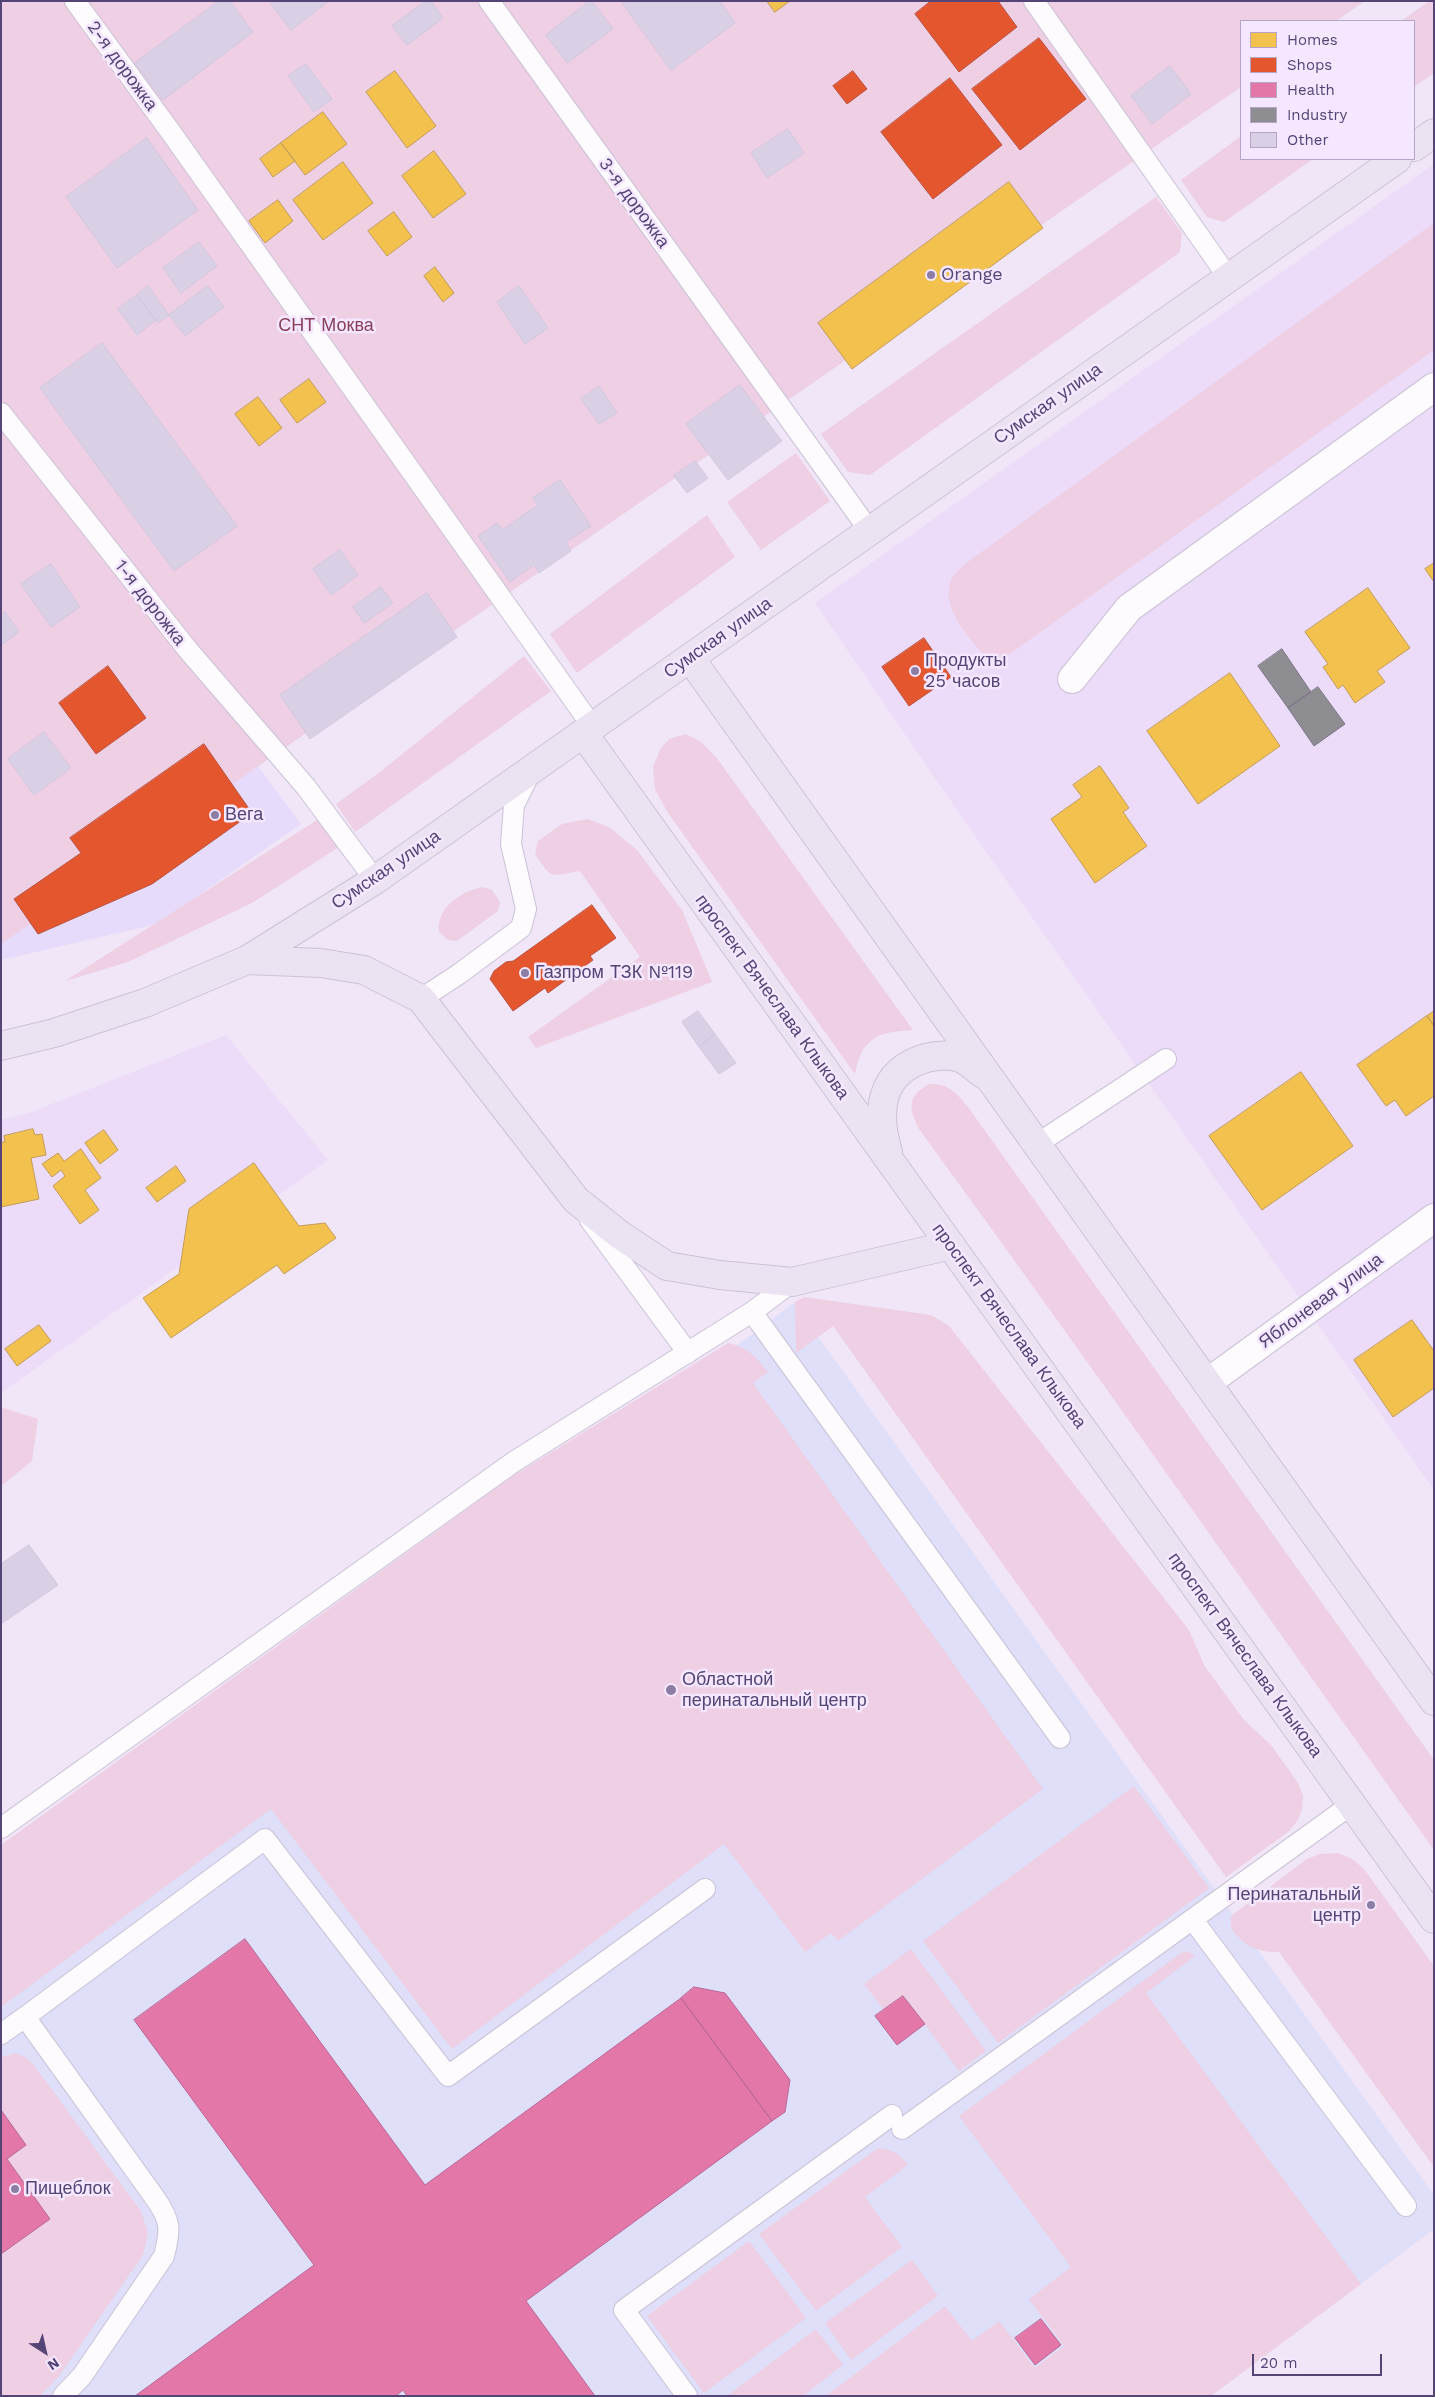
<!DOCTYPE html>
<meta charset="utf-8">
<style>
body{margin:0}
#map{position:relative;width:1435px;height:2397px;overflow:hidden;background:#f0e6f7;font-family:"Work Sans",sans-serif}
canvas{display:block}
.frame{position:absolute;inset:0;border:2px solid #544576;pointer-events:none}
.legend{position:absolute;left:1240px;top:20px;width:175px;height:140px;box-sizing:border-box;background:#f4e7ff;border:1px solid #b4a6c8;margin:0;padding:6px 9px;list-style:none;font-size:15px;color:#544576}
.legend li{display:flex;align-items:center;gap:10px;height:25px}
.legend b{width:25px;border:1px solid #b4a6c8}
.north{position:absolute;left:20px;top:2327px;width:50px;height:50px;-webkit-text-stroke:4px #f4e7ff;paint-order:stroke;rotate:145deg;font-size:14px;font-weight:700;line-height:20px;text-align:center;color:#544576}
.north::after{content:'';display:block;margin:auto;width:18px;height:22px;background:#544576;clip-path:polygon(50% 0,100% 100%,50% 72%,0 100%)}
.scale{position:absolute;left:1252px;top:2354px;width:130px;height:22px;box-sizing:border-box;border:2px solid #544576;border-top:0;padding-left:6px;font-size:15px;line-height:18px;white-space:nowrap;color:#544576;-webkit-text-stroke:4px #f4e7ff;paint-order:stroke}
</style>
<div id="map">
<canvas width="1435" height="2397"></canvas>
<div class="frame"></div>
<ul class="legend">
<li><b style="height:14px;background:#f2c14e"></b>Homes</li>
<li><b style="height:14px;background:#e4572e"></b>Shops</li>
<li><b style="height:14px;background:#e377a8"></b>Health</li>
<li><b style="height:14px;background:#8d8d92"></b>Industry</li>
<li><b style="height:14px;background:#dad0e6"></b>Other</li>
</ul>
<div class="north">N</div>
<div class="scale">20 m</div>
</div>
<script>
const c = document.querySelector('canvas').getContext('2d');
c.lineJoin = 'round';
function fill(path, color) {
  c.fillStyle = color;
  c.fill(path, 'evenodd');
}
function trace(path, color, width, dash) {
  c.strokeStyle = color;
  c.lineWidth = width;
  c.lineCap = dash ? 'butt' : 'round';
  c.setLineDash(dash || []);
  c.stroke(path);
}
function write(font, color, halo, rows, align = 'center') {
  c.font = font + ' "Work Sans",sans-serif';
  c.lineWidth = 5;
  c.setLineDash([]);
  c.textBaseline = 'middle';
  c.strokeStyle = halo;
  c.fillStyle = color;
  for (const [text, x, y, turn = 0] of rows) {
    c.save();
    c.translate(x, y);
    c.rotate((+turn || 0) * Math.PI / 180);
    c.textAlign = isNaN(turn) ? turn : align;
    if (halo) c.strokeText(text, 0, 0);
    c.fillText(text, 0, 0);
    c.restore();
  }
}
const residential = new Path2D(`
 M1434 164V1490L961 816 815 603Z
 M226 1035 328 1160 1 1393V1120L29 1113Z`);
const commercial = new Path2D(`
 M126 589 301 824 157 924 1 960V853Z`);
const medical = new Path2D(`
 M794 1303 1434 2195V2229L1211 2396H1V1890Z`);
const green = new Path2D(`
 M1 1H1365L1336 21H1241V87L1 944Z
 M1429 1H1434V73L1414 87V21H1401Z
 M1241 136V159H1313L1224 222 1207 217 1181 180Z
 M1156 197 1182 233 1180 252 870 475 848 472 821 434Z
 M1434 223V350L993 666C976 644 937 609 952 578 955 573 961 568 965 564Z
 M796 453 830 501 761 550 727 502Z
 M707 515 735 557 577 673 550 634Z
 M524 656 551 691 355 832 336 804 380 772Z
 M686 734 701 742 716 757 913 1030C876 1032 863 1037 855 1074L668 813 655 789 653 767 661 748 669 739Z
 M587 819 609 827 637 850 682 910 712 982 536 1048 528 1037 640 957 580 871C550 876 553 881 535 854L538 841 562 824Z
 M317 820 339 847 252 903 128 962 65 981Z
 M483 887 492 890 500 902 498 911 457 941 448 940 439 932C436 908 461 891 483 887Z
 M929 1084C950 1084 955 1092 968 1107L1434 1760V1850C1262 1609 1093 1367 919 1129 908 1107 907 1097 929 1084Z
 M804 1297 931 1315 949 1326 1189 1630 1204 1665 1244 1720 1271 1745 1298 1783 1303 1796 1302 1809 1298 1820 1288 1832 1226 1877 833 1326 796 1353 795 1302Z
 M728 1343C748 1347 756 1357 768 1372L753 1383 1043 1789 838 1941 831 1933 805 1952 724 1844 452 2049 271 1809 1 2007V1845L513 1476Z
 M1 1407 38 1419 32 1461 1 1486Z
 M1134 1786 1209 1888 998 2043 923 1941Z
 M1337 1853 1351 1858 1364 1869 1434 1966V2167L1279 1952C1257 1952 1245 1947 1231 1928V1916L1307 1859 1320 1854Z
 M911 1949 986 2051 959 2071 904 1996 884 2010 864 1984Z
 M1187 1951 1195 1956 1146 1993 1361 2284 1211 2396H826L945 2306 972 2341 999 2321 1035 2368 1064 2346 1029 2299 1071 2267 959 2116 1181 1953Z
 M16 2053 25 2057 33 2064 141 2211 148 2233 143 2255 59 2376 40 2396H1V2254L50 2219 7 2159 26 2145 1 2110V2057Z
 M878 2148C893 2150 899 2153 908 2165L865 2197 902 2247 816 2311 759 2234Z
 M749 2241 806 2318 704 2393 647 2316Z
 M912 2260 938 2296 851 2360 825 2323Z
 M816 2329 843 2365 803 2396H727Z`);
const homes = new Path2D(`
 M767 1H790L775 12Z
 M395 71 436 126 407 148 366 92Z
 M323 112 347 144 305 175 281 143Z
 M281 143 295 161 273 177 260 159Z
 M434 151 466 194 433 218 402 176Z
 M343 162 373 203 323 240 293 200Z
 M1009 182 1043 228 852 369 818 323Z
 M278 200 293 221 265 243 249 221Z
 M394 212 412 237 387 256 368 231Z
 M435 267 454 293 443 302 424 276Z
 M309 379 326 402 297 423 280 400Z
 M258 397 282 428 259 446 235 414Z
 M1434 563V582L1425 569Z
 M1368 588 1410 648 1377 671 1385 682 1355 703 1343 685 1338 689 1323 667 1328 664 1305 632Z
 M1230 673 1280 746 1198 804 1147 731Z
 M1100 766 1129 808 1123 812 1147 846 1095 883 1051 819 1082 797 1073 785Z
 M1434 1011V1026L1427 1016Z
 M1427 1016 1434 1026V1096L1406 1116 1395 1100 1386 1106 1357 1065Z
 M1301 1072 1353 1146 1262 1210 1209 1136Z
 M33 1129 35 1135 42 1134 46 1155 31 1158 39 1199 1 1207V1142H5L4 1136Z
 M104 1130 118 1150 100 1164 85 1143Z
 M81 1149 101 1178 85 1190 99 1210 80 1224 53 1186 65 1176 61 1170 52 1177 42 1164 58 1153 64 1161Z
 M254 1163 299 1226 325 1223 336 1238 284 1274 277 1265 171 1338 143 1298 179 1274 189 1209Z
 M176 1166 186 1181 157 1202 146 1188Z
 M1412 1320 1434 1351V1388L1393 1417 1354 1360Z
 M39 1325 51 1341 17 1366 5 1349Z`);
const shops = new Path2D(`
 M931 1H998L1017 27 959 72 915 14Z
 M1039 38 1086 99 1020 150 972 89Z
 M853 71 867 89 847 104 833 86Z
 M950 78 1002 145 933 199 881 132Z
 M924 638 951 677 909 706 882 667Z
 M108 666 146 718 96 754 59 703Z
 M204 744 252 813 152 884 38 934 14 899 81 853 70 838Z
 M592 905 616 938 590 956 593 960 548 993 545 988 513 1011 490 979 494 971 506 962 513 961Z`);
const health = new Path2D(`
 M245 1939 425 2185 681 1998 772 2121 526 2301 595 2396H407L403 2390 396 2396H135L314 2265 134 2020Z
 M694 1987 725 1993 790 2080 785 2112 772 2121 681 1998Z
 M903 1996 925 2024 897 2045 875 2016Z
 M1 2110 26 2145 7 2159 50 2219 1 2254Z
 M1041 2319 1061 2345 1035 2365 1015 2338Z`);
const industry = new Path2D(`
 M1282 649 1311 692 1288 708 1258 666Z
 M1318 687 1345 724 1314 746 1288 708Z`);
const building = new Path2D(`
 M219 1H230L253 32 163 100 135 63Z
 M269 1H329L291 30Z
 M426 1H431L443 18 407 45 392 26Z
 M590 1H592L613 29 567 63 546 35Z
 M621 1H720L735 23 671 70Z
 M306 64 332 99 314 112 288 76Z
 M1170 66 1191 94 1152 124 1131 96Z
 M788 129 804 153 767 178 751 153Z
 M147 138 198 210 117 268 66 197Z
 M199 242 217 266 181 293 163 268Z
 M148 286 169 315 158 323 137 295Z
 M208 286 224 307 185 336 169 315Z
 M519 286 548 328 525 344 497 302Z
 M137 295 156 320 137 335 118 309Z
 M102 343 237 526 174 571 40 388Z
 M740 385 782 441 728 480 686 424Z
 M599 386 617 413 599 424 581 399Z
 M695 461 708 478 687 493 674 476Z
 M560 480 591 526 566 542 571 551 539 573 534 565 510 582 478 536 497 523 502 530 538 505 533 498Z
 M340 550 358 575 331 595 313 569Z
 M51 564 80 607 51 627 21 584Z
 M381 587 393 603 364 623 353 607Z
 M427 593 457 637 310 739 280 695Z
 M5 612 19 632 1 645V615Z
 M44 732 71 768 34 795 8 759Z
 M698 1011 715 1034 699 1047 682 1022Z
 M715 1034 736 1063 719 1074 699 1047Z
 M29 1545 58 1585 1 1624V1564Z`);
const lane = new Path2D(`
 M75 1 170 131 592 726
 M489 1 869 530
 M1034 1 1228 277
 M1 413 188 650 306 787 375 880
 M421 999 459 974 521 928 526 909 511 844 514 805 531 771
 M1037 1144 1166 1059
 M590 1220 688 1353
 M752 1312 1060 1738
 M1 1828 515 1461 752 1312 792 1282
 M1193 1920 1406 2206
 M1 2034 25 2017
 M902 2129 1352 1804
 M63 2396 82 2376 164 2256C171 2229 171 2221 155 2198L25 2017 265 1839 448 2076 705 1889
 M687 2396 624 2310 892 2115`);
const street = new Path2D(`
 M1072 679 1129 608 1434 387
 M1207 1383 1434 1218`);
const primary = new Path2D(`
 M1414 147 1434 133
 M690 658 1434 1701
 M583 733 1434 1919
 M247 960 321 963 364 970 421 999 576 1200 620 1235 667 1266 720 1275 792 1282 951 1245
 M1 1046 54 1033 145 1003 247 960 375 880 1397 159
 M888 1152C876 1112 879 1072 926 1058 935 1056 951 1054 960 1058 968 1061 976 1069 983 1074`);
const markers = [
 [931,275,5,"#8b7da3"],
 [915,671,5,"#8b7da3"],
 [215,815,5,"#8b7da3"],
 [525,973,5,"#8b7da3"],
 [671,1690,6,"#8b7da3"],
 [1371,1905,5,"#8b7da3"],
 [15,2189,5,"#8b7da3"]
];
const streetNames = [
 ["2-я дорожка",122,66,54],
 ["3-я дорожка",634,203,54],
 ["Сумская улица",1048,404,-35],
 ["1-я дорожка",150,603,52],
 ["Сумская улица",718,638,-35],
 ["Сумская улица",386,870,-34],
 ["проспект Вячеслава Клыкова",772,997,54],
 ["Яблоневая улица",1321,1301,-36],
 ["проспект Вячеслава Клыкова",1009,1326,54],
 ["проспект Вячеслава Клыкова",1245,1655,54]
];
const poiNames = [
 ["Orange",941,275],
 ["Продукты",925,661],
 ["25 часов",925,682],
 ["Вега",225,815],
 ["Газпром ТЗК №119",535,973],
 ["Областной",682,1680],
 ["перинатальный центр",682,1701],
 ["Перинатальный",1361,1895,"right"],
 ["центр",1361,1916,"right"],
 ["Пищеблок",25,2189]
];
const parkNames = [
 ["СНТ Моква",326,326]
];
fill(residential, '#ecdcf9');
fill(commercial, '#e6dbfb');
fill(medical, '#dfdffa');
fill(green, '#eecfe3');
fill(homes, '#f2c14e');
trace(homes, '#c39c5a', 1);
fill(shops, '#e4572e');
trace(shops, '#b95244', 1);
fill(health, '#e377a8');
trace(health, '#b86899', 1);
fill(industry, '#8d8d92');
trace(industry, '#7c778a', 1);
fill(building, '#dad0e6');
trace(building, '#d2c8e0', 1);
trace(lane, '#cac2d6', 22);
trace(street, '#cac2d6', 30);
trace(primary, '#cac3d6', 30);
trace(lane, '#fdfbfe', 20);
trace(street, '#fdfbfe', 28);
trace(primary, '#ece3f2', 28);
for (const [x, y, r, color] of markers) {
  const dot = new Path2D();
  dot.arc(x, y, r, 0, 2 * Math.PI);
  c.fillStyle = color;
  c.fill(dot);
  trace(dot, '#f4e7ff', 2);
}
write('18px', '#544576', '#f4e7ff', streetNames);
write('18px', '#544576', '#f4e7ff', poiNames, 'left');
write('18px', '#89415a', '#f4e7ff', parkNames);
</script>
